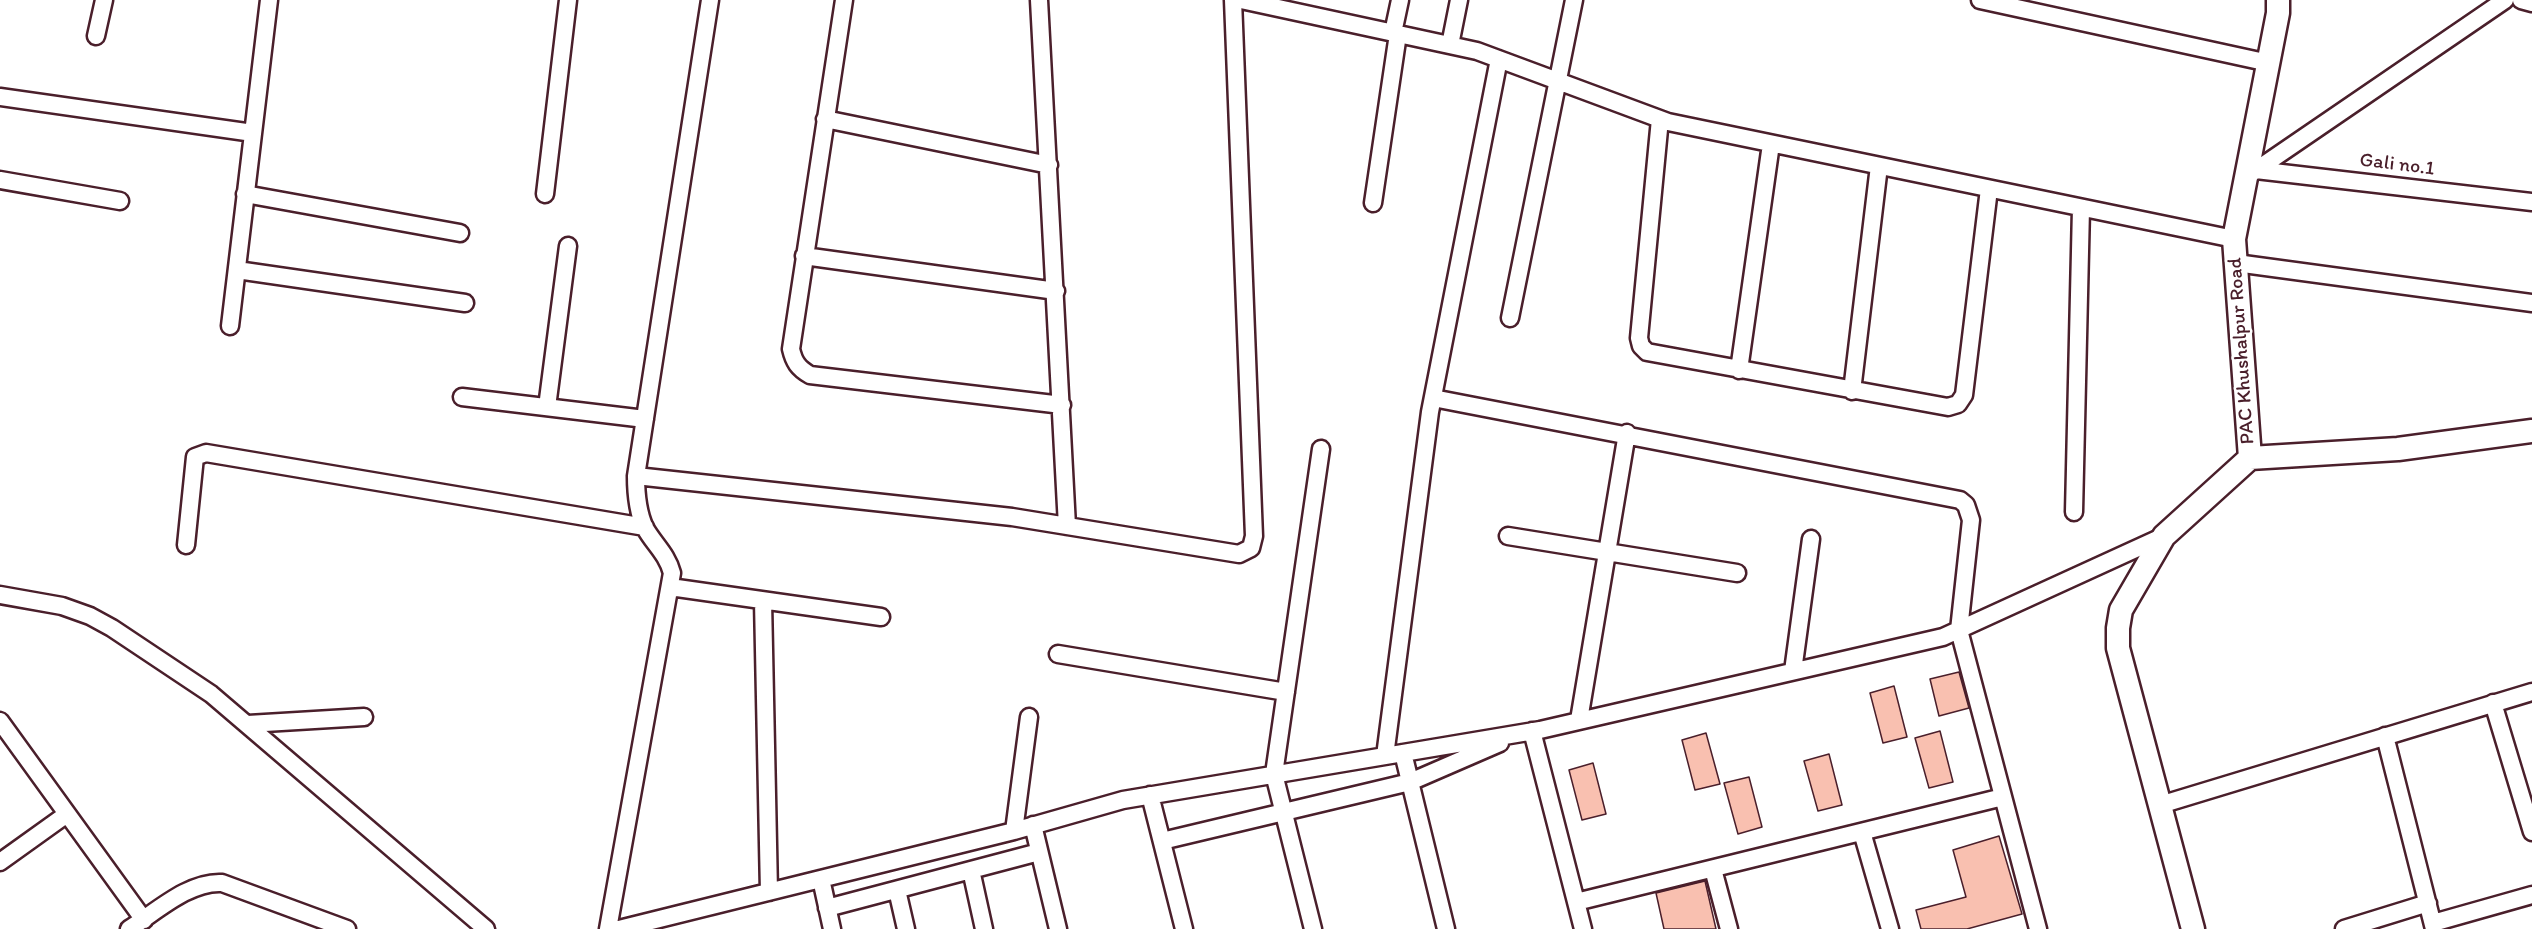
<!DOCTYPE html>
<style>
body{margin:0}
canvas{display:block;background:#fff}
</style>
<canvas width="2532" height="929"></canvas>
<script>
const c = document.querySelector('canvas').getContext('2d');
c.lineJoin = 'round';
function fill(path, color) {
  c.fillStyle = color;
  c.fill(path, 'evenodd');
}
function trace(path, color, width, dash) {
  c.strokeStyle = color;
  c.lineWidth = width;
  c.lineCap = dash ? 'butt' : 'round';
  c.setLineDash(dash || []);
  c.stroke(path);
}
function write(font, color, halo, rows, align = 'center') {
  c.font = font + ' Itim,sans-serif';
  c.lineWidth = 5;
  c.setLineDash([]);
  c.textBaseline = 'middle';
  c.strokeStyle = halo;
  c.fillStyle = color;
  for (const [text, x, y, turn = 0] of rows) {
    c.save();
    c.translate(x, y);
    c.rotate((+turn || 0) * Math.PI / 180);
    c.textAlign = isNaN(turn) ? turn : align;
    if (halo) c.strokeText(text, 0, 0);
    c.fillText(text, 0, 0);
    c.restore();
  }
}
const building = new Path2D(`
 M1959 672 1969 708 1939 716 1930 679Z
 M1894 686 1907 737 1883 743 1870 693Z
 M1940 731 1953 782 1929 788 1915 738Z
 M1706 733 1720 784 1695 790 1682 740Z
 M1829 754 1842 805 1818 811 1804 761Z
 M1593 763 1606 814 1582 820 1569 770Z
 M1749 777 1762 827 1738 834 1724 783Z
 M1999 836 2022 914 1967 929H1921L1916 910 1966 897 1953 850Z
 M1705 881 1716 929H1664L1656 893Z`);
const street = new Path2D(`
 M844 0 791 349C794 362 798 368 810 375L1062 405
 M1039 0 1067 526
 M1241 0 1477 51 1668 122 2234 239
 M1980 0 2269 63
 M2521 0 2532 3
 M1393 33 1400 0
 M96 36 104 0
 M1450 45 1459 0
 M0 97 253 133
 M825 119 1049 165
 M1660 119 1639 338 1641 346 1647 352 1948 407 1958 404 1964 395 1989 189
 M2256 170 2532 202
 M2246 177 2505 0
 M0 180 120 201
 M245 194 460 233
 M545 194 568 0
 M1373 203 1398 34
 M804 256 1056 291
 M2236 263 2532 303
 M237 270 465 303
 M1510 318 1574 0
 M230 326 269 0
 M1739 370 1771 144
 M1852 391 1879 166
 M462 397 645 419
 M1433 398 1960 500 1966 505 1971 520 1959 630 2038 929
 M547 407 568 246
 M636 476 1012 517 1239 554 1251 548 1254 536 1233 0
 M2074 512 2081 208
 M1508 536 1737 573
 M186 545 195 457 206 453 645 527
 M670 587 881 617
 M0 595 62 606 90 616 112 628 211 694 486 929
 M763 601 769 892
 M1058 654 1286 692
 M1793 671 1811 539
 M2493 703 2532 832
 M1579 720 1627 433
 M0 721 144 920
 M248 724 364 717
 M1532 731 1583 929
 M2385 736 2434 929
 M1403 753 1446 929
 M1385 756 1430 412 1499 59
 M1150 795 1184 929
 M2160 805 2532 692
 M1033 825 1058 929
 M1014 831 1029 717
 M1862 832 1890 929
 M1162 841 1410 782 1500 743
 M0 862 67 814
 M1713 869 1729 929
 M971 870 984 929
 M821 879 832 929
 M897 890 906 929
 M1576 902 2003 797
 M827 908 1039 852
 M2433 923 2532 895
 M129 929C156 912 189 881 222 883L347 929
 M608 929 672 573C667 554 654 544 645 528 638 513 636 492 636 476L710 0
 M619 929 1014 831 1123 800 1540 730 1943 637 2164 536
 M1313 929 1274 774 1321 449
 M2344 929 2428 903`);
const secondary = new Path2D(`
 M2278 0V13L2234 239 2250 458 2398 449 2532 431
 M2193 929 2118 648V628L2121 610 2164 536 2250 458`);
const streetNames = [
 ["Gali no.1",2397,165,7],
 ["PAC Khushalpur Road",2242,351,-94]
];
fill(building, '#f9c0b0');
trace(building, '#4a1f2b', 1.5);
trace(street, '#4a1f2b', 21);
trace(secondary, '#4a1f2b', 27);
trace(street, '#fff', 16);
trace(secondary, '#fff', 22);
write('20px', '#4a1f2b', '#fff', streetNames);
</script>
